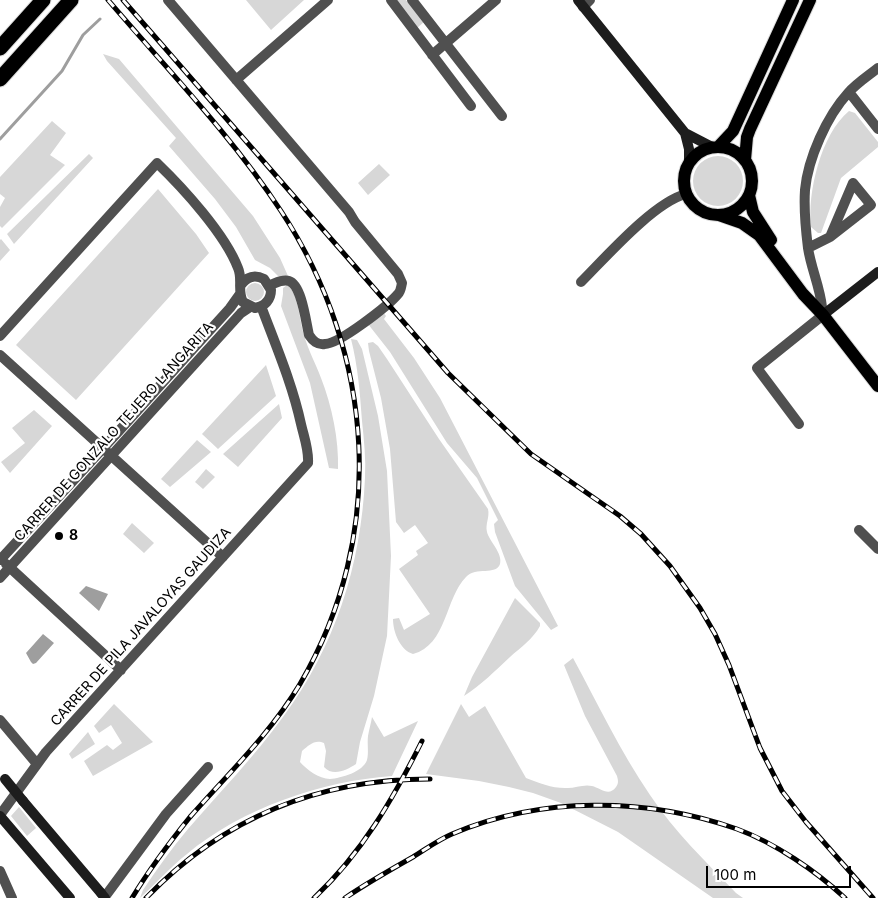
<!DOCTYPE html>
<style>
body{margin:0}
#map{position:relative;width:878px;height:898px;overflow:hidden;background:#fff;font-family:Inter,sans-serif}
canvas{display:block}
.scale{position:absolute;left:706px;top:866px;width:145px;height:22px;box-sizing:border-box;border:2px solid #000;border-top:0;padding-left:6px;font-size:15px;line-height:18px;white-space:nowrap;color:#000;-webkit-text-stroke:4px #fff;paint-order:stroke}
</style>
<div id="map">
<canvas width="878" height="898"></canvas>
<div class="scale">100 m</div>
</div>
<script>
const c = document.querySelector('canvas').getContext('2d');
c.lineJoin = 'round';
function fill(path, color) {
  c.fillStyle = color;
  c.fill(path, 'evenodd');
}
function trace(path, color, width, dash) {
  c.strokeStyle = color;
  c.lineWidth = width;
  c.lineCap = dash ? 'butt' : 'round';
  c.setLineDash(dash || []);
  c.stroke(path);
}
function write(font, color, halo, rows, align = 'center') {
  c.font = font + ' Inter,sans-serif';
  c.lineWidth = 4.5;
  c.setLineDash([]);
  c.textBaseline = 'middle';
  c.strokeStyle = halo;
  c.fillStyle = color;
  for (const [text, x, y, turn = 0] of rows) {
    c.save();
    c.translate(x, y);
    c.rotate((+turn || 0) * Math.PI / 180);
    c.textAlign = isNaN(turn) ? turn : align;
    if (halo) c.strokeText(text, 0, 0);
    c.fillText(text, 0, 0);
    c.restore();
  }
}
const green = new Path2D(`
 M246 0H304L271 30Z
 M396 0H406L424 22 417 28Z
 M103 54 119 59 253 216 280 258 288 276H278L270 268 255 260 236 227 215 199 169 146 176 138 107 61Z
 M849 111 855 113 878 142V147L841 178 821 233H818L811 227C807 193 821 134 849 111Z
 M52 121 66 133 50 155 65 165 2 228 0 226V207L5 198 0 194V177Z
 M89 154 93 158 14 244 7 234Z
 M693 181a25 25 0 1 1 50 0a25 25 0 1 1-50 0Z
 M379 164 390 175 368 195 358 183Z
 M158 189 196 234 209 253 76 400 16 345Z
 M1 239 10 250 0 261V240Z
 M246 292a9 9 0 1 1 18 0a9 9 0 1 1-18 0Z
 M287 285C298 291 300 323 304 335 308 350 316 364 321 378 332 406 339 440 338 469L329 468 310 383 281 306 283 294V288Z
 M383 312 386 316 384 319 414 358 440 398 558 626 551 630 515 586 495 532 494 524 498 520 477 478 447 443 390 352 368 324Z
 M351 339 357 340 362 349 378 416 387 471 391 556 387 636 374 696 360 742 356 764C347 770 333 777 324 767L326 751 324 743C315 739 309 745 302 751L300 762C306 769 319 779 330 779 341 778 363 772 367 760 369 753 367 744 368 736 369 730 371 723 372 717L384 737 418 721 392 776C322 781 242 808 187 854 170 867 156 884 140 898L143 890C157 869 172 848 188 829 220 792 254 757 283 717 335 647 361 565 365 478 366 459 364 440 362 421 360 394 358 366 351 339Z
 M373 342 378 346 387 359 439 439 488 509C490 517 485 524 487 532 489 541 503 553 500 564 496 576 476 566 466 577 445 598 447 645 413 654 400 650 393 632 393 619L399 618 404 630 430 614 399 569 418 555 416 551 428 543 415 525 404 533 396 522 390 449 381 398 369 351 368 343Z
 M266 365 276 396 218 449 202 434Z
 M279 404 282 418 238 467 223 454Z
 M34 410 52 426 10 473 1 462 25 443 12 428Z
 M197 440 211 452 170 487 161 479Z
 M206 469 215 477 203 489 195 482Z
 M132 523 154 543 144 553 123 534Z
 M515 598 540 623V626C533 639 520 648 510 657 495 671 481 685 464 696L472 677Z
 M573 658C598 704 620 751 650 795 674 831 706 862 736 893L743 898H713L618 832 561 803 533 793 509 787 479 781 426 774 461 704 469 717 485 706 526 778C539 783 554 789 568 788 575 788 584 784 592 786 600 788 609 797 616 787 619 783 618 780 617 776L585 716 564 665Z
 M114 704 153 742 93 776 84 761 107 745 113 750 122 743 111 725 99 733 94 726Z
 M88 732 95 744 72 759 69 754Z
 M19 807 36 828 27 836 11 816Z`);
const water = new Path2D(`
 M86 586 108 594 99 611 79 593Z
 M43 634 54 643 36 663 33 664 31 662 26 653Z`);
const stream = new Path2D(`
 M0 139 62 71 83 35 100 19`);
const street = new Path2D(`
 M168 0 349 212 355 222 398 274 402 283C401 287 401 291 398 294 388 306 339 344 325 344 317 345 313 341 309 335 306 323 302 285 289 281 282 279 276 283 270 285
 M391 0 471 106
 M412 0 502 116
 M583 7 590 0
 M432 55 496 0
 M236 80 328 0
 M849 92 878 129
 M808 248 830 237 871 205 853 183 830 237
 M581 282C606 257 654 202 686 194
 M822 307C820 287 811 268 808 248 806 232 804 205 805 190 808 158 827 116 848 93 857 83 868 76 878 68
 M0 336 157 163C183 188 225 234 238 268 243 279 237 291 243 302L255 308C265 306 271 300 271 290L264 279C254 274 247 277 241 285
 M0 355 223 557
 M799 424 757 368 823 315
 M859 530 878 549
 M0 560 118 432 230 308 240 294
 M6 564 121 670
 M0 578 241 313 250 307
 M0 720 37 764
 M0 815 46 752 308 463C309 450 304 437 301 424 292 383 276 346 261 306
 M0 871 12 898
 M104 898 166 814 208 767`);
const secondary = new Path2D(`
 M578 0 685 133 712 147
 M685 133 689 149V162
 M823 315 878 272
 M23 801 101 893
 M0 816 70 898`);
const primary = new Path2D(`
 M684 181a34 34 0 1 1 68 0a34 34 0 1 1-68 0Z
 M718 147 733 131 793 0
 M745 160 747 137 750 129 810 0
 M749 195 753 212 771 240
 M719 215 742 223 759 235 803 294 823 315 878 386`);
const highway = new Path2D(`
 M0 48 43 0
 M0 79 71 0`);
const rail = new Path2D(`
 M108 0C167 69 231 135 281 211 375 354 388 534 300 684 270 734 228 774 190 817 169 843 149 870 132 898
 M123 0 448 373 531 454 620 516 641 534 670 566 700 608 715 634 729 665 760 748 782 791 806 822 873 898
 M146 898C224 817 319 779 430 779
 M314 898C362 853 393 799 422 741
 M345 898C367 883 390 870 413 857 426 849 438 840 452 834 541 796 646 797 737 829 775 843 816 871 845 898`);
const secondaryBridge = new Path2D(`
 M5 779 23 801
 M101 893 105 898`);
const markers = [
 [59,536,5,"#000"]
];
const streetNames = [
 ["CARRER DE GONZALO TEJERO LANGARITA",114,432,-48],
 ["CARRER DE PILA JAVALOYAS GAUDIZA",141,627,-48]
];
const poiNames = [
 ["8",69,536]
];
fill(green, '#d7d7d7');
fill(water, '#9e9e9e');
trace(stream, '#9e9e9e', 3);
trace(primary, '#dbdbdb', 14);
trace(highway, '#dbdbdb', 17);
trace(street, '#505050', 10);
trace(secondary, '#1d1d1d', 10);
trace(primary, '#000', 12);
trace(highway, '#000', 15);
trace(rail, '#000', 5);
trace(rail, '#fff', 3, [9]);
trace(secondaryBridge, '#1d1d1d', 10);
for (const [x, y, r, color] of markers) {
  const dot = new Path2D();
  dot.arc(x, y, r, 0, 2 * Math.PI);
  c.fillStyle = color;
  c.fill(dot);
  trace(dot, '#fff', 2);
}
write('14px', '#000', '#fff', streetNames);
write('bold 14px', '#000', '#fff', poiNames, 'left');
</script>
